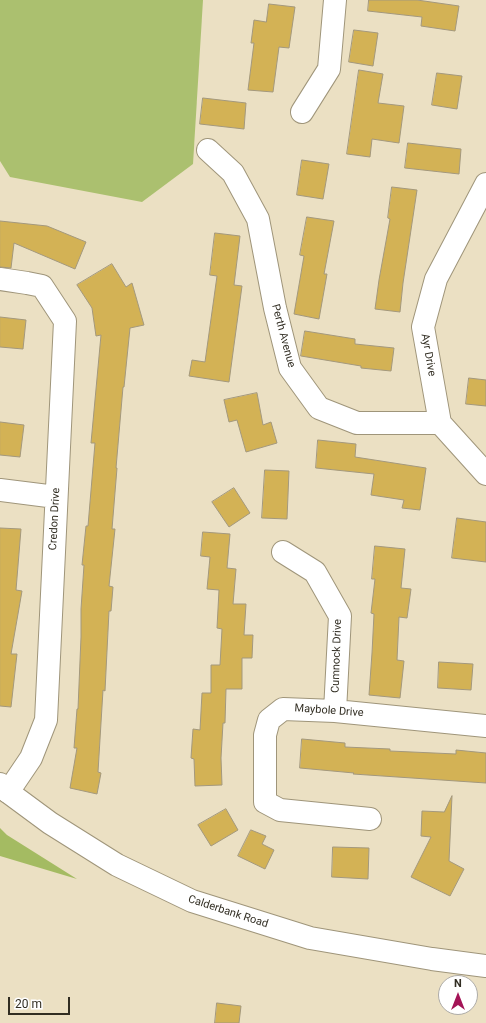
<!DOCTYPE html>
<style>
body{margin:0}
#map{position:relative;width:486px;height:1023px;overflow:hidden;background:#ebe0c3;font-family:Roboto,sans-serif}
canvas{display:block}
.north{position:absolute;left:438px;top:975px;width:40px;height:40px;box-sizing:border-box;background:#fff;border:1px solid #adaba7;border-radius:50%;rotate:0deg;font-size:11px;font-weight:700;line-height:16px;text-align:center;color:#312d22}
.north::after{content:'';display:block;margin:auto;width:14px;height:18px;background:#a41457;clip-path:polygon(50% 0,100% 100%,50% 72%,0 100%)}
.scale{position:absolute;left:8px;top:997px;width:62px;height:18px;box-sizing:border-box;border:2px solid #312d22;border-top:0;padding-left:5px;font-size:12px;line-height:14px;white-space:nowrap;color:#312d22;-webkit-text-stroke:3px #fff;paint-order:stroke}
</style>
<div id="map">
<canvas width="486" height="1023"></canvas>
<div class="north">N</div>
<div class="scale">20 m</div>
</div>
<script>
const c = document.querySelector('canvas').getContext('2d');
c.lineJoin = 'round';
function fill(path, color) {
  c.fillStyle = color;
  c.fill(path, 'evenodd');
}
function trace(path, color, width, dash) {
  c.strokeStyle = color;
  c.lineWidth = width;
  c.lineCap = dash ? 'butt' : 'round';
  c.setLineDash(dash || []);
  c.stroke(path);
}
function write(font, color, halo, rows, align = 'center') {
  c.font = font + ' Roboto,sans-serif';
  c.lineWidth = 3.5;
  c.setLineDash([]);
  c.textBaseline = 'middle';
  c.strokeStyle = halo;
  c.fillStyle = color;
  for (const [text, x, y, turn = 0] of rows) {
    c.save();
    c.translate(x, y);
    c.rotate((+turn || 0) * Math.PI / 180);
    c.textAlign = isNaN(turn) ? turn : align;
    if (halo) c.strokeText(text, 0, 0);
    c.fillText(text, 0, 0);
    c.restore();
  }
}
const green = new Path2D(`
 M0 0H203L193 164 142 202 10 177 0 161Z`);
const forest = new Path2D(`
 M0 828 7 835 77 879 0 856Z`);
const building = new Path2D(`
 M369 0H417L459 6 455 31 421 26 422 17 368 11Z
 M269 4 295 7 289 48 279 47 273 92 248 90 254 43H251L254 20 266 22Z
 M354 30 378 33 373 66 349 62Z
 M359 70 383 74 378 103 404 106 399 143 372 139 370 157 347 154Z
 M437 73 462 76 457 109 432 105Z
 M203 98 246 103 244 129 200 124Z
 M408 143 461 149 459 174 405 168Z
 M302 160 329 164 323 199 297 195Z
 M392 187 417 190 403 283 400 312 375 309 379 280 390 219 388 218Z
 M307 217 334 221 324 274H327L319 319 294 314 304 256 300 255Z
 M0 221 47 226 86 242 75 269 14 243 11 268 0 267Z
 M215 233 240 236 234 285 242 286 229 382 189 376 192 360 205 362 217 276 210 275Z
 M112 264 126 287 132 283 144 325 130 328 124 387H123L116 468H117L112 529H115L109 586 113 587 111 611H109L105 691 103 690 98 772 101 773 97 794 70 788 77 748H74L77 709H78L81 637V609L84 565H82L86 526H88L95 443H91L101 335 96 336 92 308 77 285Z
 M0 317 26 320 23 349 0 347Z
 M305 331 355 339V344L394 348 391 371 361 368V366L301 356Z
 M469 378 486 380V406L466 404Z
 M257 393 263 425 271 422 277 443 246 452 237 420 229 422 224 400Z
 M0 422 24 425 20 457 0 455Z
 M318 440 356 444 355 457 426 468 420 510 402 508 404 500 371 495 374 474 316 468Z
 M265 470 289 471 287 519 262 518Z
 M234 488 250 513 229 527 212 502Z
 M457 518 486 522V562L452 558Z
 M0 528 21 529 16 590 22 591 11 654H17L11 707 0 706Z
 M203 532 230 534 227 568 236 569 233 604H246L244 635H253L252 658H242V689H226L225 723H223L221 758 222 785 195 786 194 759 191 758 193 729 200 730 202 693H211V665H220L222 629 217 628 219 590 207 589 210 557 201 556Z
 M375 546 405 549 401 588 411 589 407 618 399 617 397 660 404 661 400 698 369 695 372 653 374 614 371 613 375 579H372Z
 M439 662 473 664 471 690 438 688Z
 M302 739 345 743V747L390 749V751L456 754V750L486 753V783L353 774 354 773 300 768Z
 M452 796 449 861 464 869 450 896 411 877 431 837 421 836 422 811 444 812Z
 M226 809 238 830 211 846 198 825Z
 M251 830 266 836 262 844 274 850 265 869 238 856Z
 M333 847 369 848 368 879 332 877Z
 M217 1003 241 1006 239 1023H215Z`);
const street = new Path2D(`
 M302 112 329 69 335 0
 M208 150 233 173 258 219 275 308 290 368 319 408 357 423H440
 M486 184 436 279 423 327 440 423 486 474
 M0 279 27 283 42 286 65 321 46 720 31 758 8 792
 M0 490 56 497
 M283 552 315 572 340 616 335 711
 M370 819 280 810 265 802V735L269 720 283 709 335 711 486 726`);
const secondary = new Path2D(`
 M0 784 8 792 50 823 117 865 192 901 310 938 432 959 486 966`);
const streetNames = [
 ["Perth Avenue",283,336,75],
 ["Ayr Drive",428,355,80],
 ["Credon Drive",55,519,-87],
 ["Cumnock Drive",337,656,-88],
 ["Maybole Drive",329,711,4],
 ["Calderbank Road",228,912,18]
];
fill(green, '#abc06f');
fill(forest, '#a4bb62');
fill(building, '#d3b255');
trace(building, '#a3987d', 1);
trace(street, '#9f957a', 24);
trace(secondary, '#9f957a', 24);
trace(street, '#fff', 22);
trace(secondary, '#fff', 22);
write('11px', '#312d22', '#fff', streetNames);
</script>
